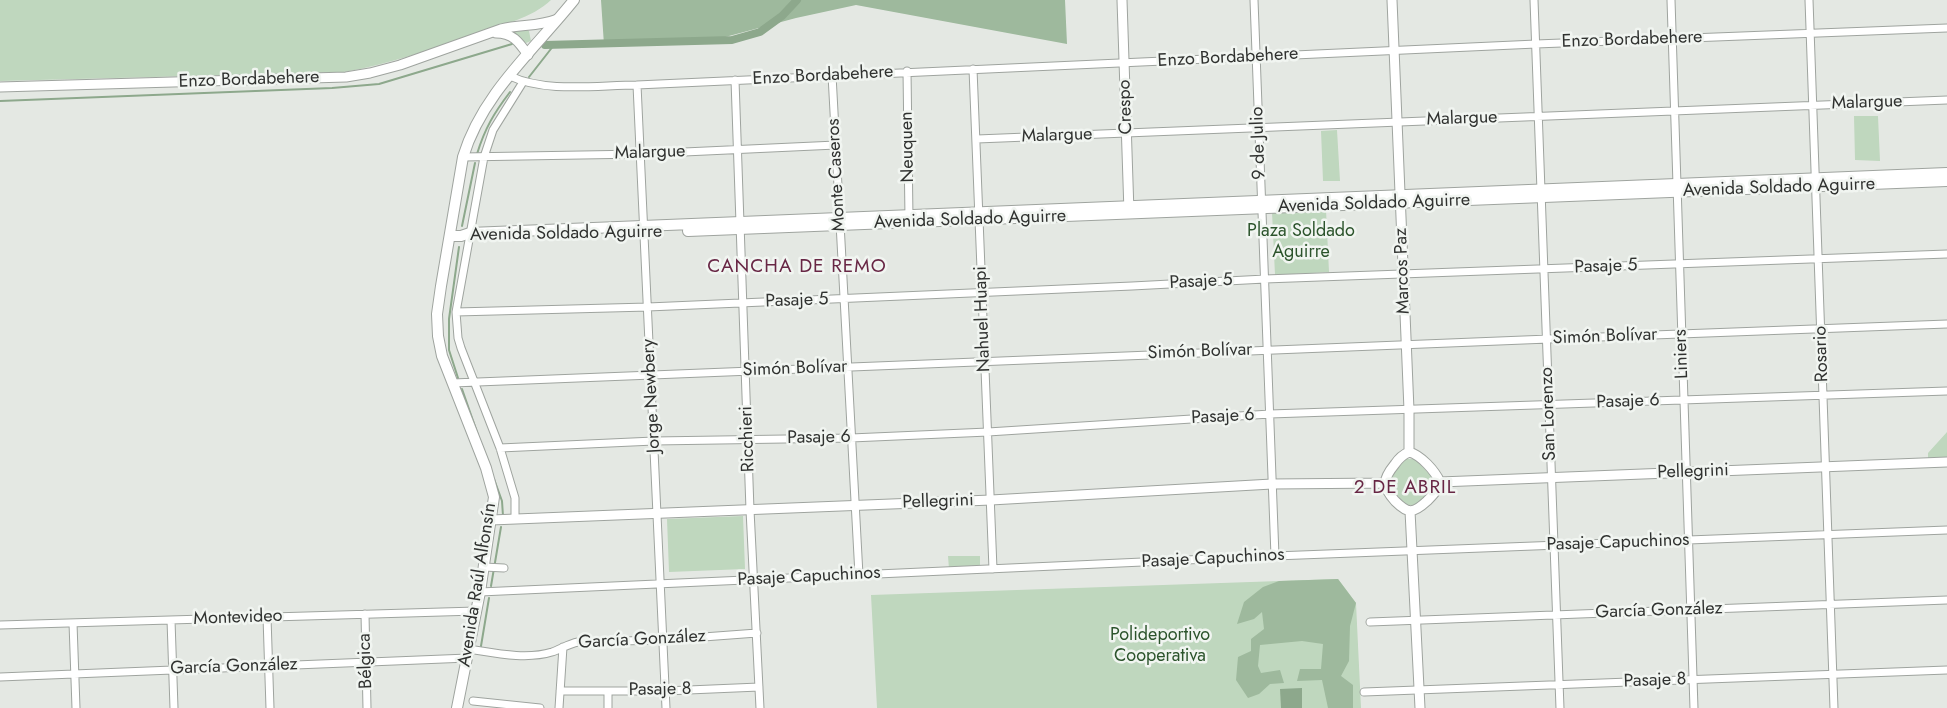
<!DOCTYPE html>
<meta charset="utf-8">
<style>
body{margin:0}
canvas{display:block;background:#e4e8e3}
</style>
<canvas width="1947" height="708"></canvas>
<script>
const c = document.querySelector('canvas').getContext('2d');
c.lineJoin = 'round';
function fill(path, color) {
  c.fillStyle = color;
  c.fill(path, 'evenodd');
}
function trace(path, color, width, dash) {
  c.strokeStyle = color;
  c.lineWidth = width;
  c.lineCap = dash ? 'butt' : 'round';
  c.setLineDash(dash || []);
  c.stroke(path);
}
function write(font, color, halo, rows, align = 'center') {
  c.font = font + ' Jost,sans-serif';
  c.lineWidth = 5;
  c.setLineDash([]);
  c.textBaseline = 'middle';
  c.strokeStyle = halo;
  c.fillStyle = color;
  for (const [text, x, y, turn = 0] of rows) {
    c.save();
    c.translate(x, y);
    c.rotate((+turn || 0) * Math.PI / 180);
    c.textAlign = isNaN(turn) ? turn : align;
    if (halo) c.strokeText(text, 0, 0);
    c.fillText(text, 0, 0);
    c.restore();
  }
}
const green = new Path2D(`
 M0 0H551C532 18 502 25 478 33 433 49 390 64 344 72L0 81Z
 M525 29 529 31 531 41 526 43 509 31Z
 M1854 116H1878L1880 161 1855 160Z
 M1337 130 1340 181H1323L1321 131Z
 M1326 210 1329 272 1275 275 1272 212Z
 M1947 432V459L1928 460V453Z
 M1405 459H1415L1433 478 1432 489 1418 505H1406L1391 492 1390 478Z
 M743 516 745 569 669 572 667 519Z
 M948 556H980V567L949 569Z
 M1338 579 1356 603 1361 708H877L871 595Z`);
const forest = new Path2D(`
 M601 0H1065L1067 44 856 5 796 18 714 40 604 45Z
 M1338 579 1356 603 1350 626 1349 661 1341 676 1353 685V708H1328L1322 680 1297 681 1300 669H1321L1323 644 1302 641 1260 645 1258 666 1261 673 1280 670 1284 683 1270 684 1259 694 1248 698 1236 680 1238 657 1251 651V639L1264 629 1262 612 1254 619 1237 624 1244 602 1263 587 1279 581Z`);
const water = new Path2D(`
 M1302 688V708H1281L1280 689Z`);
const stream = new Path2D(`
 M529 77 554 45
 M0 101 332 88 379 84 512 44
 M477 154C485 128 494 113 510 92
 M462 226 475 163
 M458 378 449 350V319L459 247
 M462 389 478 435
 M494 479 502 501 503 516
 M491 586 501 527
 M481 646 489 598`);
const canal = new Path2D(`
 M545 45 732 40 760 32 782 16 797 0`);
const minor = new Path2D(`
 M1254 0 1275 556
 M1534 0 1560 708
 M1671 0 1694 708
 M1809 0 1834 708
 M973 69 993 569
 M907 71 909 218
 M832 75 859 575
 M510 76C545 93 598 85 637 85L1536 44 1947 28
 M735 80 750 510 760 708
 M637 85 666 708
 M977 139 1947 100
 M463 157 641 154 836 145
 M456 312 648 307 1132 286 1265 279 1947 254
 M453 383C951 360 1449 343 1947 324
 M500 448 654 441 851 438 988 432 1270 414 1947 391
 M515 519V498L500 448 461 348 458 338 456 312 484 157 493 130 523 82
 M484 567 504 568
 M480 592 1275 556 1947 530
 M365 614 367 708
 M267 617 270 708
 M171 620 174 708
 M1370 622 1947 600
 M73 623 76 708
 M0 625 476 611
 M469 649C495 653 526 660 552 652 561 649 568 644 578 642L663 640 757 633
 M0 677 468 658
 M560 691H665L759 687
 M608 691V708
 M1364 692 1947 670
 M473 701 540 708
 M559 708 563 647`);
const tertiary = new Path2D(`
 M1122 0 1129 212
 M1392 0 1409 410V452
 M496 33C513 33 519 42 528 55
 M0 87 346 77 370 73 400 65 501 29C522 24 537 27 558 19
 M1409 452C1421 455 1435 471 1440 482 1437 491 1433 495 1427 501 1413 514 1408 514 1395 501 1382 486 1382 480 1395 464 1399 458 1402 455 1409 452Z
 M1440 482 1947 462
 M1410 511 1420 708
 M491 520 991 500 1272 484 1385 483`);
const secondary = new Path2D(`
 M688 231 1947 181
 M450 236H461L470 233 1947 173
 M457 708 480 592 494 497 486 468 442 356 438 336 437 314 441 286 463 157C482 94 534 50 574 0`);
const streetNames = [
 ["Enzo Bordabehere",1632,40,-2],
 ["Enzo Bordabehere",1228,58,-3],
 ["Enzo Bordabehere",823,76,-3],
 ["Enzo Bordabehere",249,80,-2],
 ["Malargue",1867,103,-2],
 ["Crespo",1126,107,-92],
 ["Malargue",1462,119,-2],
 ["Malargue",1057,136,-2],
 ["9 de Julio",1259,143,-92],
 ["Neuquen",908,147,-91],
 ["Malargue",650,153,-2],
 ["Monte Caseros",837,175,-93],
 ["Avenida Soldado Aguirre",1779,188,-2],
 ["Avenida Soldado Aguirre",1374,204,-2],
 ["Avenida Soldado Aguirre",970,220,-2],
 ["Avenida Soldado Aguirre",566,234,-1],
 ["Pasaje 5",1606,267,-2],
 ["Marcos Paz",1403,271,-92],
 ["Pasaje 5",1201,282,-3],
 ["Pasaje 5",797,301,-2],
 ["Nahuel Huapi",983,319,-92],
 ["Simón Bolívar",1605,337,-2],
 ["Simón Bolívar",1200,352,-2],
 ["Liniers",1682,354,-92],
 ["Rosario",1822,354,-92],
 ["Simón Bolívar",795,369,-2],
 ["Jorge Newbery",652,396,-93],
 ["Pasaje 6",1628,402,-2],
 ["San Lorenzo",1549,414,-92],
 ["Pasaje 6",1223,417,-3],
 ["Pasaje 6",819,438,-1],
 ["Ricchieri",748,439,-92],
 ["Pellegrini",1693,472,-2],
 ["Pellegrini",938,502,-2],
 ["Pasaje Capuchinos",1618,543,-2],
 ["Pasaje Capuchinos",1213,559,-3],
 ["Pasaje Capuchinos",809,577,-3],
 ["Avenida Raúl Alfonsín",478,585,-81],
 ["García González",1659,611,-2],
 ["Montevideo",238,618,-2],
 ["García González",642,640,-3],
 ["Bélgica",366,661,-92],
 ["García González",234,667,-2],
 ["Pasaje 8",1655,681,-2],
 ["Pasaje 8",660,690,-1]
];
const parkNames = [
 ["Plaza Soldado",1301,232],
 ["Aguirre",1301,253],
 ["Polideportivo",1160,636],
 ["Cooperativa",1160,657]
];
const neighbourhoodNames = [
 ["CANCHA DE REMO",797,267],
 ["2 DE ABRIL",1405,488]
];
fill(green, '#bfd7be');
fill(forest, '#9eb99d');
fill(water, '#8da88c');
trace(stream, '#8da88c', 2);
trace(canal, '#8da88c', 8);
trace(minor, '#9fa49f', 9);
trace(tertiary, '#9fa49f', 11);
trace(secondary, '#9fa49f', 12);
trace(minor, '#fff', 7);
trace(tertiary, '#fff', 9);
trace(secondary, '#fff', 10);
write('18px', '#303230', '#f1f5f1', streetNames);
write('18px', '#2c542c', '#f1f5f1', parkNames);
c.letterSpacing = '1px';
write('19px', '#682745', '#f1f5f1', neighbourhoodNames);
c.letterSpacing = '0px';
</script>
